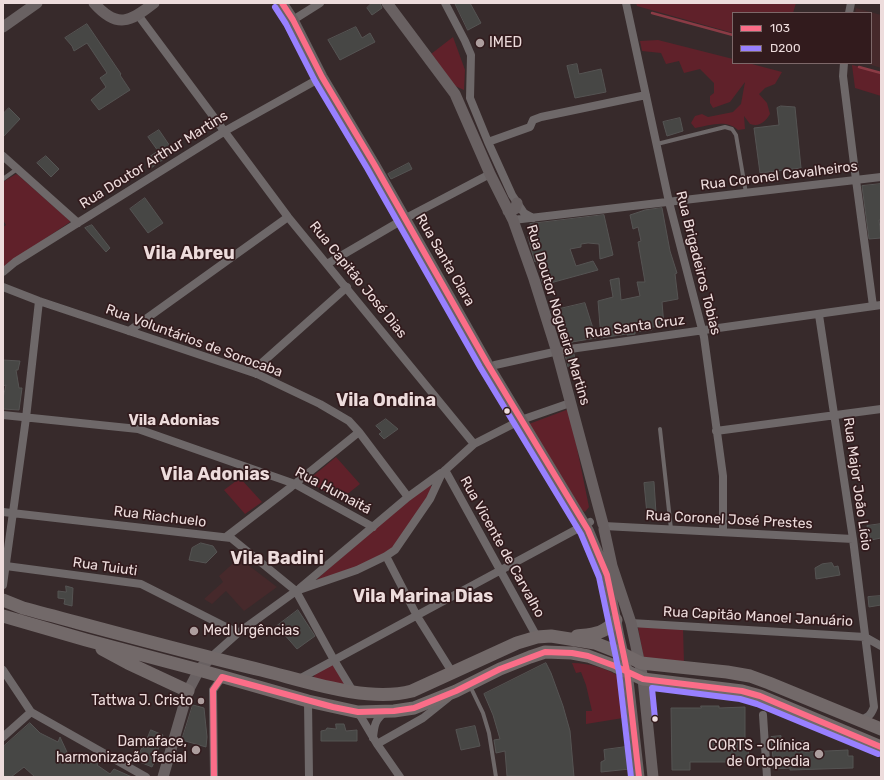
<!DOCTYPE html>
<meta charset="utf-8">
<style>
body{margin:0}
#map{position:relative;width:884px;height:780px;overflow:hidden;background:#372a2b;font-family:Rubik,sans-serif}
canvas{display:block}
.frame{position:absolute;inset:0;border:4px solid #eddcdc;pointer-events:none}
.legend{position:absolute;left:732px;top:12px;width:140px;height:52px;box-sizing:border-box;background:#321b1d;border:1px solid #7d6869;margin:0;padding:5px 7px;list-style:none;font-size:12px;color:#eddcdc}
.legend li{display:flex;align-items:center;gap:8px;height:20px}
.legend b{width:20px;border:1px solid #7d6869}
</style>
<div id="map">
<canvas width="884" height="780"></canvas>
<div class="frame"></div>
<ul class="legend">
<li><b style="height:5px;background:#fb6d88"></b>103</li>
<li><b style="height:5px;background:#9880ff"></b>D200</li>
</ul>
</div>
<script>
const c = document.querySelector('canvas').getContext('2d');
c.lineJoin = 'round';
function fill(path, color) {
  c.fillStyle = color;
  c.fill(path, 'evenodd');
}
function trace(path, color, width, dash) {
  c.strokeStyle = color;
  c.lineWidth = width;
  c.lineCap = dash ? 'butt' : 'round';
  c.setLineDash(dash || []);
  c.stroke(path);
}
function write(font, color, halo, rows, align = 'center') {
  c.font = font + ' Rubik,sans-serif';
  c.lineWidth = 3.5;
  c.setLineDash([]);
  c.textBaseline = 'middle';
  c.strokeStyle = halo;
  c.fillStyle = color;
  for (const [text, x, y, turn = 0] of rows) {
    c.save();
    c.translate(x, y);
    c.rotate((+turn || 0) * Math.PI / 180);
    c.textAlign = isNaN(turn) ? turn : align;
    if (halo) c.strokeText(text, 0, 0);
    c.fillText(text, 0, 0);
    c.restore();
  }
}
const built = new Path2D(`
 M856 8 881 15V68L865 63H871V13H855Z
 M239 558 277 587 244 611 226 591 212 604 204 599 223 582 219 576Z`);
const green = new Path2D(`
 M636 3H796L793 13H733V33L637 6Z
 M453 37 465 70 464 90 455 86 431 54Z
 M658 40 733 59V63H748L782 72 775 84 765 88 759 94 767 103 770 114C765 122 760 127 750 124L744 116 745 129 738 130C727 119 710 125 695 128L691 123 695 116 702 114 708 117 733 112 741 104 745 82 730 102 713 108 710 103V96L714 93V83L700 69 684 73 679 61 666 64 661 53 642 51 640 41Z
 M852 65 881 72V96L855 88Z
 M16 174 18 175 70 221V222L3 267V227L6 225 3 220V182Z
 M569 409 589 507 585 512 580 509 529 424Z
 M336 457 360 484 340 500 307 481Z
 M240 478 262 502 245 514 224 490Z
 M430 484 433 489 394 548 354 569 316 580 375 528Z
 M640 626 683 628 684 664 644 659 638 628Z
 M572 663C589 663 606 668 620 677L623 698V718L586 724V711H592L586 685 581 672 576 673Z
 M333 664 348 689 313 678 316 673Z`);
const stream = new Path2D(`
 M652 13 733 35
 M859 67 881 73`);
const building = new Path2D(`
 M372 3H380L382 8 372 15 367 8Z
 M455 3H470L481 23 468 30Z
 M87 24 121 74 120 75 130 90 99 110 91 100 106 87 100 78 107 73 87 43 74 51 72 46 65 38Z
 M356 27 362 38 370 33 375 42 340 60 328 40Z
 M577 64 579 74 601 69 606 92 575 98 567 66Z
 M781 106 795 107 801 168 760 173 754 128 779 125 777 108Z
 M9 108 20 119 3 137V114Z
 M680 118 683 131 667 136 663 122Z
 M159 130 174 152 151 168 146 159 158 151 148 137Z
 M46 156 59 169 51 177 37 163Z
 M409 163 412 169 391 179 388 174Z
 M881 184V220H879L881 238 869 239 862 186Z
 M145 198 163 223 148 233 130 209Z
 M662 208 670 251 677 273 675 274 678 299 662 302 664 326 652 327V330L635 332V334L627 335V334L601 338 598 301 613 297 610 280 619 278 621 300 640 296 637 282H645L638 242 641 241 638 227 633 229 630 215 645 210Z
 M604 215 613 255 600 259 599 244 588 243 581 244V247L570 249 576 266 593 261 598 270 543 285 541 277H542L537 261 535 262 532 252 528 237 534 236 530 224Z
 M92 225 110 248 106 252 85 228Z
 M585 303 596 338 572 342V343L563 344 551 311Z
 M574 354 576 365 568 367 565 355Z
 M3 360 20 361 18 370H16L19 388H22L19 410 3 409V398L6 385 3 386Z
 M386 419 398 429 384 439 379 434 382 432 376 426Z
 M654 482 656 513 647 514 644 483Z
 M881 524V538L871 540 867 526Z
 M201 543 213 546 217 552 206 563 189 560 192 548Z
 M832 563 834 567 838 566 840 575 816 579 815 568 822 564Z
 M66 586 73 588 72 606 64 604 65 599 58 598V591L66 592Z
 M881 596V605L869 607 868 597Z
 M298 610 315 636 297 649 277 626Z
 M546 663 551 673 563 706 570 731 574 777 507 776 505 751 496 753 494 740 500 739 493 715 484 694Z
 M193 705 204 708 207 737 206 747 182 740Z
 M701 706H719V708L745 707V745H748L749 762H690V770H672L671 708H701Z
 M30 723 40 733 58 742 60 737 72 763 76 754 99 762 97 765 110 774 114 769 132 777H35L24 767 11 777H3V747Z
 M336 724H344L346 731 357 730V741H321V731L326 730 327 728 336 729Z
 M475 726 480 746 461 750 456 730Z
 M151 730 163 735 156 755 157 756 152 767 135 760 142 748H143Z
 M781 736V742L805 741V752L848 750V756H853V768L790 770V768L774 769 771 737Z
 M626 747 630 769 601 772V762L605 760 604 750Z`);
const lane = new Path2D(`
 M657 144 725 127 732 129 736 135 746 193
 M3 179 17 169
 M660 429 671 529
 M470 686 483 713 489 733 496 777`);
const street = new Path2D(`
 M445 3 465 41 471 55 470 98 488 142 512 195 524 213 533 218
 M626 3 669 202 704 337 723 476V532
 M849 13 851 3
 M138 15 288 217 474 444
 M293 20 320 3
 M844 63 843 76 856 180 873 306
 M488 142 530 127 533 120 541 117 646 95
 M3 156 78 223
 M513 220 881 177
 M327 264 404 219 490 174
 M3 272 15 262 225 131 322 77
 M3 287 39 301 129 331 257 374 320 404 349 421 359 432 408 497
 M819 315 853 539 874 707C871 715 868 718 860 720
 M129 331 288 217
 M490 368 495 365 563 350 881 305
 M257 374 256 368 347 287
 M3 415 138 429 295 484 373 527
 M716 431 881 409
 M445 470 537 637
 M3 512 231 538 296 591 334 660 354 693
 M604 526 853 539
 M226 537 291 487 359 432
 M386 556 417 616 452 672
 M6 566 141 584 238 633
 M3 585 26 418 39 301
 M300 588 408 497 441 473
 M631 623 865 637 881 646
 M210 658 238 633 296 591 357 570 386 556 395 550 430 499 442 473 474 444 521 420 570 403
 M3 670 31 712 146 777
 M299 679 590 522
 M308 701 309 777
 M358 712 377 744 400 777
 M763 715 767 777
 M3 737 31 712
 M373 738C374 727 375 718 386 712
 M377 744 423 718 448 698
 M214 777 213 690 222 677`);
const secondary = new Path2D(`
 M94 3C117 29 130 22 154 3
 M282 3 293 20 322 77 374 164 487 363 588 530 607 575 619 637 627 671 639 777
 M387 3 455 94 490 174 513 220 534 279 557 352 603 524
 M3 27 37 3
 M508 211 515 209 517 203
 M604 529 612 566 631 623 643 679 653 777
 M163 777 188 691 199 670 210 658`);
const primary = new Path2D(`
 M3 600 23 608C102 629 181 651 261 670 306 681 367 703 412 691L517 643 537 637 551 636 595 643 623 654 641 663 727 672 750 676 769 683 881 729
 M3 616 86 640 199 670 308 701 358 712 394 711 414 708 456 691 500 669 530 657 545 652 572 653 588 656 615 666 643 679 742 691 760 696 881 747
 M577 636C594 634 604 634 616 620
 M102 649 128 663 188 691`);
const bus1 = new Path2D(`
 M282 3 293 20 322 77 374 164 487 363 588 530 607 575 627 671 639 777
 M214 777 213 690 222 677 333 707 358 712 394 711 414 708 456 691 500 669 545 652 572 653 588 656 615 666 643 679 742 691 760 696 881 747`);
const bus2 = new Path2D(`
 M275 7 286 24 315 81 367 168 480 367 581 534 599 577 619 672 631 777
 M655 719 652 688 740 699 757 704 878 754`);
const markers = [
 [480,43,5,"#ad9e9e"],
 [507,411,3.5,"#eddcdc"],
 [194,631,5,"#ad9e9e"],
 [201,701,4,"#ad9e9e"],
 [655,719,3.5,"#eddcdc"],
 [196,750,5,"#ad9e9e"],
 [819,754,5,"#ad9e9e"]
];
const poiNames = [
 ["IMED",489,43,"left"],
 ["Med Urgências",203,631,"left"],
 ["Tattwa J. Cristo",193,701],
 ["Damaface,",187,742],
 ["harmonização facial",187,758],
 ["CORTS - Clínica",810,746],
 ["de Ortopedia",810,762]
];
const streetNames = [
 ["Rua Doutor Arthur Martins",154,160,-32],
 ["Rua Coronel Cavalheiros",779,176,-7],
 ["Rua Santa Clara",445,260,60],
 ["Rua Brigadeiros Tobias",698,263,76],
 ["Rua Capitão José Dias",358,280,51],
 ["Rua Doutor Nogueira Martins",558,315,73],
 ["Rua Santa Cruz",635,327,-8],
 ["Rua Voluntários de Sorocaba",194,341,20],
 ["Rua Major João Lício",857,484,82],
 ["Rua Humaitá",333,491,28],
 ["Rua Riachuelo",160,517,7],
 ["Rua Coronel José Prestes",729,520,3],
 ["Rua Vicente de Carvalho",502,547,61],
 ["Rua Tuiuti",105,567,8],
 ["Rua Capitão Manoel Januário",758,617,3]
];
const neighbourhoodNames = [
 ["Vila Adonias",174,421]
];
const districtNames = [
 ["Vila Abreu",189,254],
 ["Vila Ondina",386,401],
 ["Vila Adonias",215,475],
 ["Vila Badini",277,559],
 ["Vila Marina Dias",423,597]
];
fill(built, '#46292b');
fill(green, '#60212a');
trace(stream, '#8a3b45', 2.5);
fill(building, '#474745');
trace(building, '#555453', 1);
trace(lane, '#6e6869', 4);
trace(street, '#6e6869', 8);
trace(secondary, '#696162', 11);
trace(primary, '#726969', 13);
trace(bus1, '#fb6d88', 6);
trace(bus2, '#9880ff', 6);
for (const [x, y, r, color] of markers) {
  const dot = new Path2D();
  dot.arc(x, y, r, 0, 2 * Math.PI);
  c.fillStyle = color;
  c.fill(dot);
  trace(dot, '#321b1d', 1.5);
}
write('14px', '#eddcdc', '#321b1d', poiNames, 'right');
write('14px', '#eddcdc', '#321b1d', streetNames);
write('bold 15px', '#eddcdc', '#321b1d', neighbourhoodNames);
write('bold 18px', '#eddcdc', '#321b1d', districtNames);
</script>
